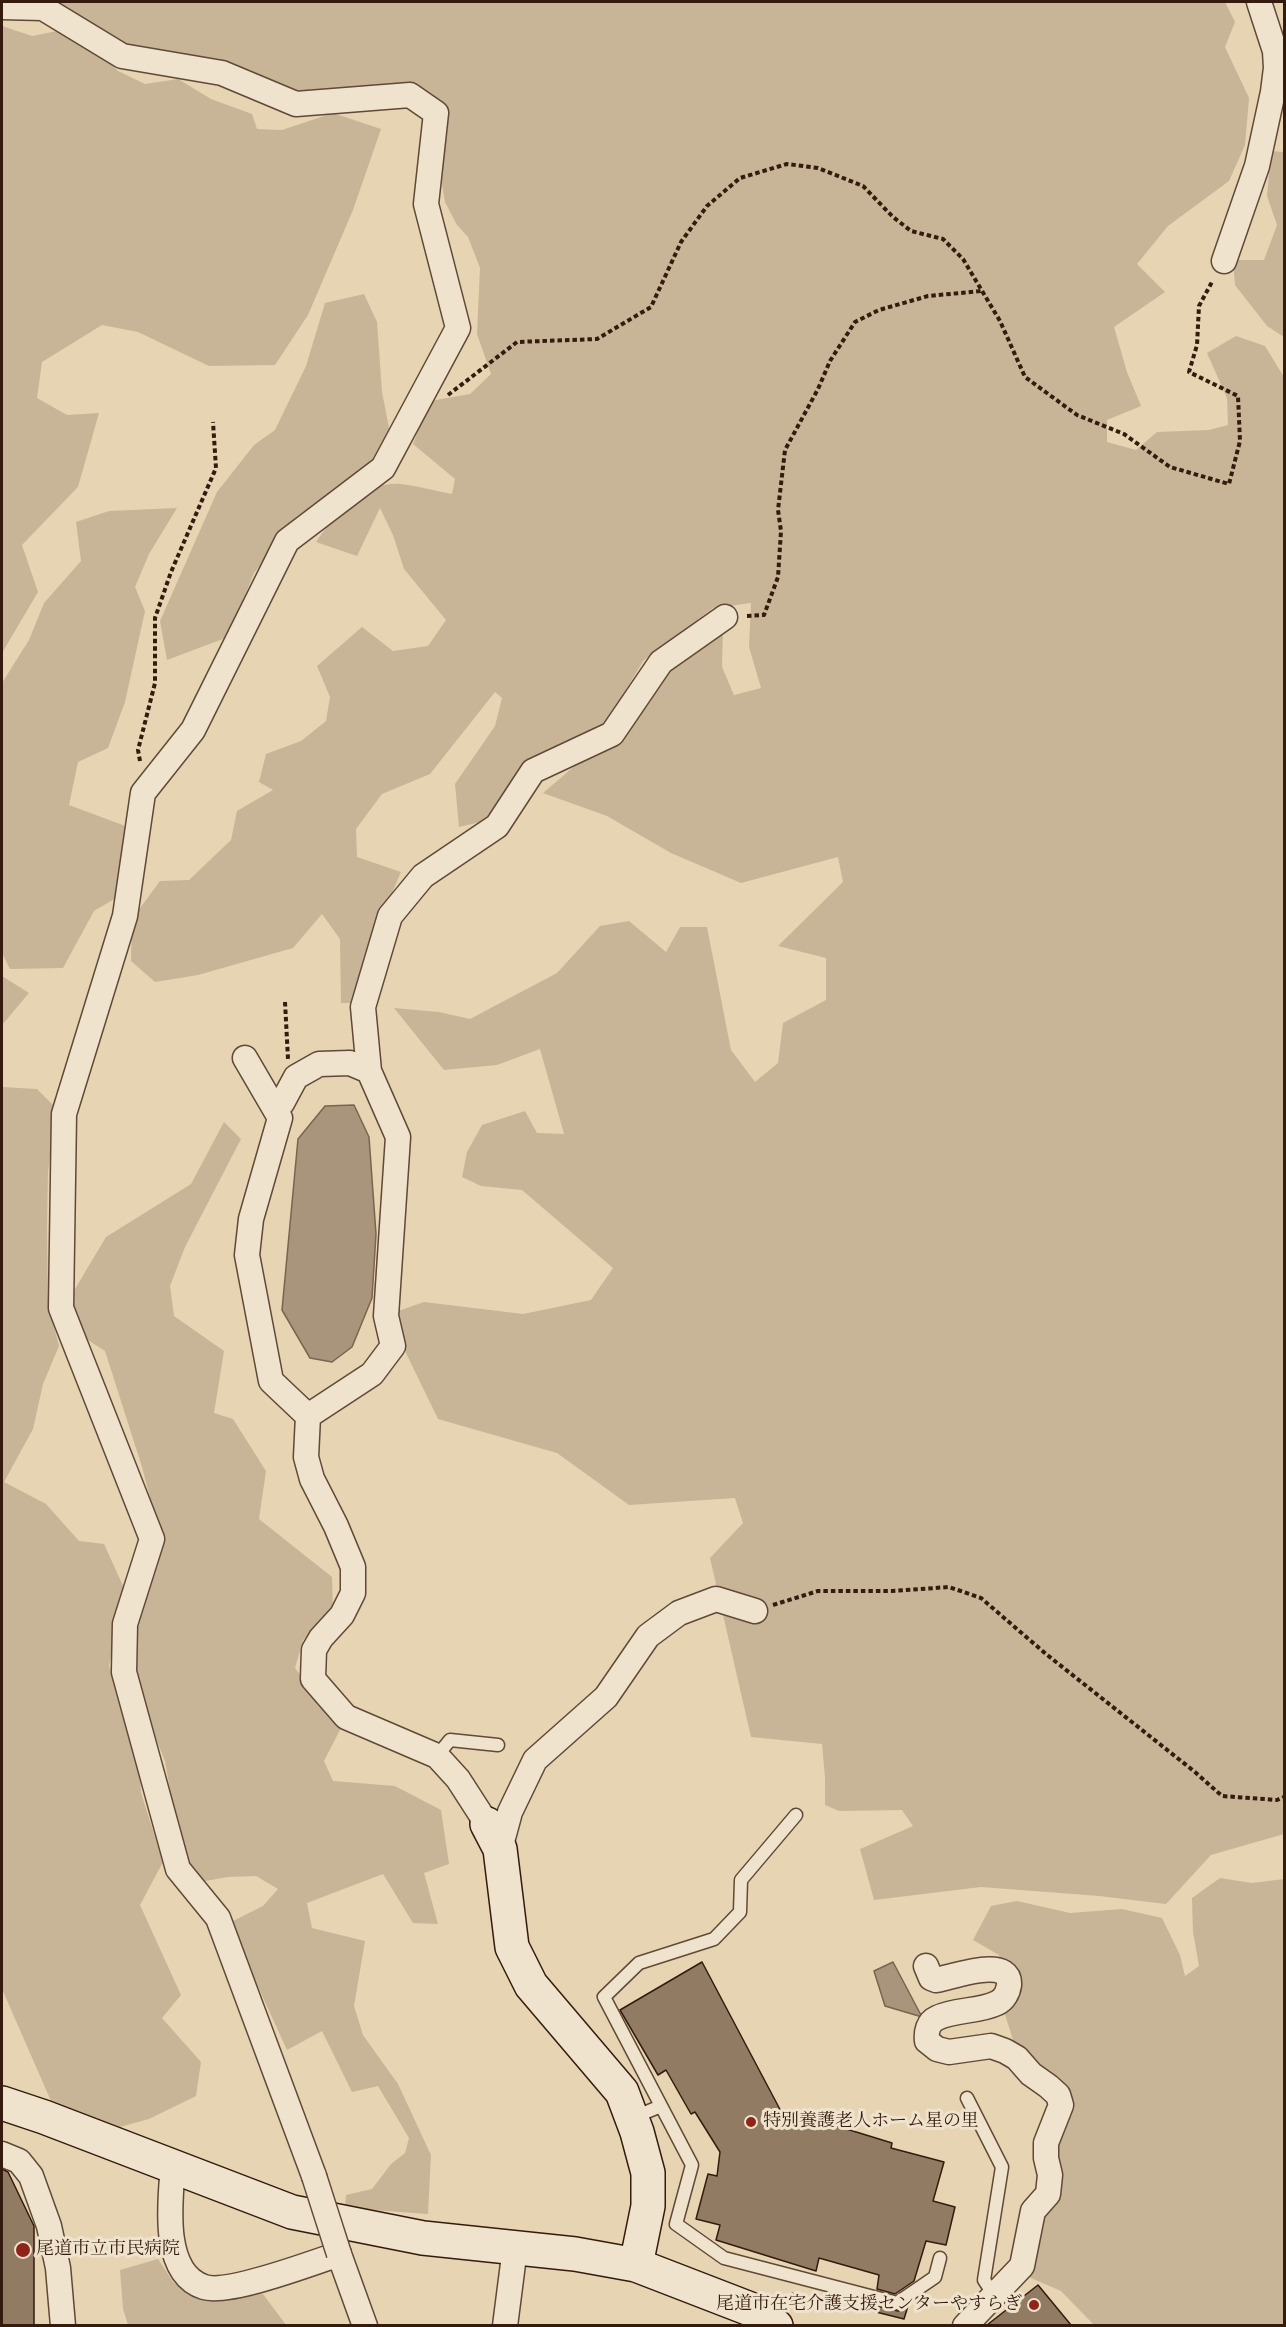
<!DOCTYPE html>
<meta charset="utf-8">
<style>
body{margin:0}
#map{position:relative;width:1286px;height:2327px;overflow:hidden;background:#e6d4b3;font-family:"IM FELL Great Primer",serif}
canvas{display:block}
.frame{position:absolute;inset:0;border:3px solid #341b0d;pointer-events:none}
</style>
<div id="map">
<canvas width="1286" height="2327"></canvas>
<div class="frame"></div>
</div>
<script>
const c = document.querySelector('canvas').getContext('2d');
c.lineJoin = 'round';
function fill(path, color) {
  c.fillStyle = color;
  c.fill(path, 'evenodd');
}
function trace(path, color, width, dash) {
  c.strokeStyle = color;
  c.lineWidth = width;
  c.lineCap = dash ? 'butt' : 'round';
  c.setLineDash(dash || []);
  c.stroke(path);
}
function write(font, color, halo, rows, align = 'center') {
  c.font = font + ' "IM FELL Great Primer","Noto Serif JP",serif';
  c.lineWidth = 6;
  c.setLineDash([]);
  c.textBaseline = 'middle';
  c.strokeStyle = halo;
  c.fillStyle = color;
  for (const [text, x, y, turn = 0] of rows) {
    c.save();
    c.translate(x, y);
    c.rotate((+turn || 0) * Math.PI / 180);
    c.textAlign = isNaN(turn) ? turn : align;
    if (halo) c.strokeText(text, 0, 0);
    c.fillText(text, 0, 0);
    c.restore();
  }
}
const green = new Path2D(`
 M24 2H1225L1235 22 1225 47 1249 98 1245 145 1229 181 1168 226 1137 264 1165 292 1114 327 1127 372 1141 406 1107 420V442L1136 450 1157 432 1209 430 1228 425 1227 398 1207 353 1236 336 1265 346 1284 377V1834L1211 1855 1166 1904 1099 1896 981 1887 874 1900 860 1849 913 1826 902 1810 839 1811 825 1805V1777L822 1744 751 1737 710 1558 743 1523 735 1498 629 1505 557 1453 438 1419 405 1351 398 1311 424 1302 523 1314 591 1300 613 1268 522 1190 481 1186 462 1177 467 1152 482 1125 525 1111 537 1133 564 1134 540 1049 497 1065 444 1070 394 1008 439 1012 470 1019 557 973 600 926 629 921 666 952 680 927H707L731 1050 755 1082 778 1063 783 1023 826 1000V958L778 946 843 882 838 857 741 883 671 853 607 816 543 793 584 758 660 676 723 628 722 667 734 695 761 688 749 647 751 603 713 608 643 661 604 727 493 819 459 827 455 784 495 726 502 698 495 692 430 774 382 794 356 829 357 857 401 872 385 909 359 1003H341L340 939 322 914 293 948 198 975 155 982 131 961 132 919 160 881 189 880 231 840 237 811 273 790 259 782 266 754 301 741 326 721 330 697 317 666 362 627 393 651 428 646 446 620 404 569 393 535 380 508 357 556 316 542C336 514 363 481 401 484 418 486 436 491 452 494L455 479 413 444 430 401 470 394 491 374 477 334 480 268 468 237 457 225 445 202 441 179 443 112 412 88 297 98 125 50Z
 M2 26 32 36 62 30 93 48 118 71 145 84 178 79 211 99 252 114 257 129 282 130 333 113 381 129 353 210 308 315 275 365 209 366 138 332 102 325 42 362 37 398 67 415 99 413 78 487 22 545 38 592 2 653Z
 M1271 151 1284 152V337L1267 326 1235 285 1233 260H1264L1277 225 1267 196Z
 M364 294 377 322 382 392 390 433 380 460 297 516 254 573 228 637 167 660 160 621 217 492 254 445 275 430 306 366 325 303Z
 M177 508 149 554 135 587 145 611 125 702 108 748 78 762 69 805 128 827 121 895 94 911 63 968 10 969 2 953V683L29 640 44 603 81 561 76 522 109 511Z
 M2 976 29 993 2 1025Z
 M2 1087 37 1089 56 1108 48 1172 47 1228 48 1304 59 1346 43 1384 33 1429 4 1482 46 1504 79 1541 104 1544 124 1588 109 1666 139 1751 141 1793 163 1862 140 1905 181 1995 162 2018 201 2062 196 2096 149 2119 120 2127 51 2101 2 1989Z
 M224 1122 241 1139 185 1247 170 1286 174 1316 224 1351 214 1413 233 1419 266 1471 259 1519 332 1577 333 1612 303 1640 295 1668 341 1728 324 1761 333 1781 395 1786 441 1810 449 1864 424 1873 438 1924 413 1923 383 1874 307 1903 312 1928 365 1941 354 2006 363 2035 398 2084 431 2155 428 2214 345 2208 346 2195 372 2189 391 2164 405 2153 409 2138 378 2086 352 2092 322 2031 287 2050 229 1923 263 1906 278 1889 256 1876 228 1877 200 1882 181 1855 165 1761 144 1709 130 1661 133 1620 163 1547 142 1467 105 1351 77 1333 69 1299 106 1237 191 1184Z
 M1220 1878 1252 1883 1284 1879V2325H1094L1061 2291 1024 2275 1058 2107 1020 2061 1005 2015 996 1978 999 1955 973 1940 991 1906 1017 1901 1070 1913 1122 1909 1162 1918 1180 1955 1185 1976 1199 1966 1193 1932 1192 1898Z
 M158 2259 174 2283 205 2298 263 2294 286 2325H128L123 2309 120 2270Z`);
const water = new Path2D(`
 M354 1105 369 1137 376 1234 372 1298 352 1347 332 1362 310 1358 282 1310 298 1139 325 1106Z
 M893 1962 922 2017 885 2006 874 1971Z`);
const building = new Path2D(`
 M702 1962 784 2117 812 2125 814 2119 892 2143 891 2148 944 2162 933 2201 955 2207 946 2245 926 2241 914 2281 895 2294 877 2289 879 2275 819 2258 816 2271 716 2240 720 2225 696 2219 708 2174 717 2176 720 2152 695 2112 691 2114 666 2070 658 2075 620 2010Z
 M2 2169 8 2172 34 2226V2325H2Z
 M1038 2285 1071 2325H987Z
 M873 2305 898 2311 908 2306 904 2319 872 2311Z`);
const path = new Path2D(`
 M448 395 517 342 597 339 651 307 681 242 707 206 740 178 787 164 818 168 863 186 893 217 911 231 943 239 963 259 1000 321 1025 377 1077 415 1124 434 1170 467 1229 484 1240 441 1238 396 1189 372 1197 345 1199 306 1213 280
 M747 616 764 615 778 577 781 531 778 510 785 450 818 389 830 361 855 322 879 310 928 296 982 291
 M140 761 138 750 155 683V618L171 572 216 468 213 422
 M285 1002 288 1059
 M773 1605 818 1591H892L949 1587 981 1598 1046 1654 1195 1772 1222 1796 1277 1800 1284 1797
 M791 2294 806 2301 808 2296`);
const lane = new Path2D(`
 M437 1756 450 1740 498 1745
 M796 1815 741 1880 740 1912 714 1939 639 1963 604 1997 692 2165 676 2224 724 2258 897 2303 935 2277 940 2258
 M967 2098 1002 2167 984 2280 994 2295
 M632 2118 661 2106`);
const street = new Path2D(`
 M2 7 43 8 122 56 222 73 296 104 410 95 436 113 426 204 458 328 383 468 287 541 193 730 143 793 125 916 64 1114 61 1308 152 1539 125 1624 124 1672 178 1869 218 1918 314 2176
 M1224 261 1257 166 1273 92 1276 68 1275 51 1259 2
 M245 1058 280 1118 251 1219 247 1255 271 1381 308 1416 306 1457 312 1479 336 1526 353 1567V1593L342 1615 321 1638 314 1650 313 1679 346 1717 437 1756 458 1779 487 1824
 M369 1071 363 1007 390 916 423 876 497 826 533 771 612 734 661 662 725 617
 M275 1108 282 1103 296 1077 319 1064 350 1063 369 1071 398 1137 386 1316 393 1346 372 1374 308 1416
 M500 1849 510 1812 535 1760 606 1697 648 1636 679 1613 716 1599 755 1611
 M926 1966 931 1978 936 1980C953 1977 1011 1955 1009 1985 1008 1992 1004 2000 997 2003 979 2012 955 2009 937 2018 928 2022 926 2032 927 2041L937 2049 949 2052 991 2046 1005 2051 1017 2058 1031 2074 1048 2086 1058 2095 1061 2105 1046 2143V2158L1050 2175 1048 2194 1033 2211 1022 2266 965 2326
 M2 2154 19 2161 31 2176 49 2226 58 2268 63 2326
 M173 2166C170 2201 161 2273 204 2287 228 2295 312 2263 339 2254L365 2326
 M505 2326 515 2248`);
const secondary = new Path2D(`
 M487 1824 500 1849 512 1947 531 1985 622 2092 637 2132 648 2173V2206L636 2265
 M2 2103 44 2117 292 2212 423 2238 575 2254 636 2265 750 2309 776 2326`);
const streetBridge = new Path2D(`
 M314 2176 339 2254`);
const markers = [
 [751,2122,6,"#8f2418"],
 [23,2250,8,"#8f2418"],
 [1034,2305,6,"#8f2418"]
];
const poiNames = [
 ["特別養護老人ホーム星の里",763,2122],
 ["尾道市立市民病院",36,2250],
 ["尾道市在宅介護支援センターやすらぎ",1022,2305,"right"]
];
fill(green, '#c8b597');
fill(water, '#a9957b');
trace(water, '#7a644f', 1.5);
fill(building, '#917b63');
trace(building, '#341b0d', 1.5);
trace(lane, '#604936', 15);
trace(street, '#604936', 27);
trace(secondary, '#341b0d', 36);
trace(path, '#341b0d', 4, [4.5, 3]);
trace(lane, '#efe3ce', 12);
trace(street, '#efe3ce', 24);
trace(secondary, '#efe3ce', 33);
trace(streetBridge, '#604936', 27, []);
trace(streetBridge, '#efe3ce', 24);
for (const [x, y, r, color] of markers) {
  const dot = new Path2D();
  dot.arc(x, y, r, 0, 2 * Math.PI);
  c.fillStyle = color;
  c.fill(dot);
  trace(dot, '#efe3ce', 2);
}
write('18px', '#341b0d', '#efe3ce', poiNames, 'left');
</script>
